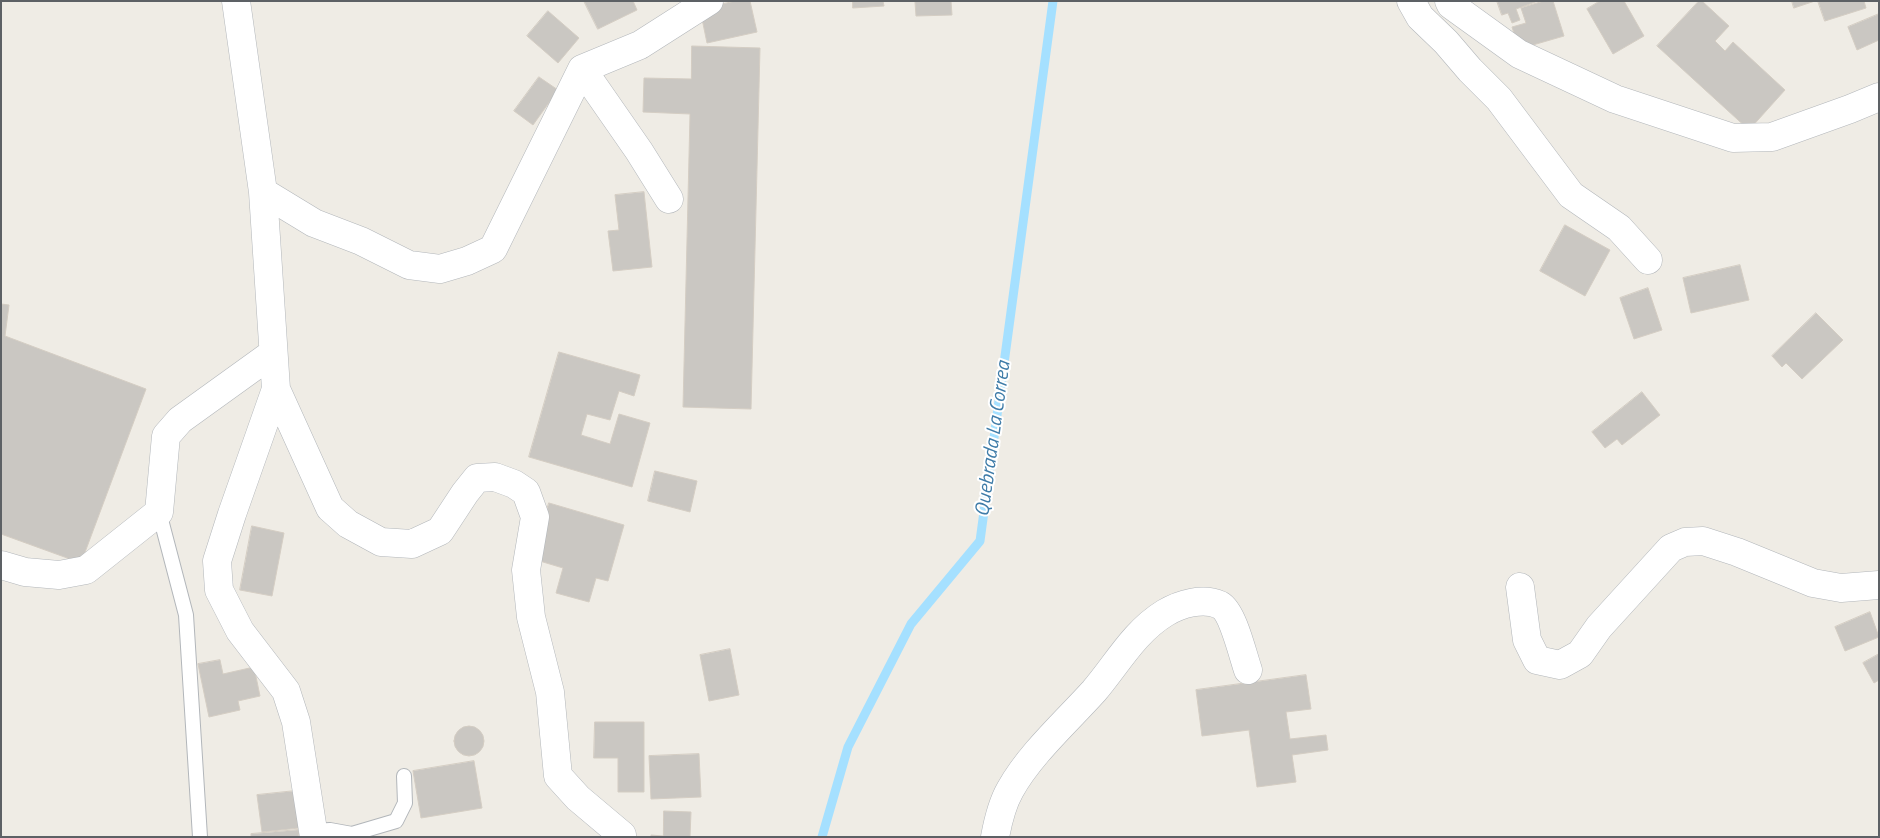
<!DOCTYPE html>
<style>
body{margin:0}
#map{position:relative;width:1880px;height:838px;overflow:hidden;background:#efece5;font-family:"Titillium Web",sans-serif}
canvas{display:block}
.frame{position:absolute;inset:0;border:2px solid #5d6165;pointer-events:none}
</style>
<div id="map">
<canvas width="1880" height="838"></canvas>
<div class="frame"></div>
</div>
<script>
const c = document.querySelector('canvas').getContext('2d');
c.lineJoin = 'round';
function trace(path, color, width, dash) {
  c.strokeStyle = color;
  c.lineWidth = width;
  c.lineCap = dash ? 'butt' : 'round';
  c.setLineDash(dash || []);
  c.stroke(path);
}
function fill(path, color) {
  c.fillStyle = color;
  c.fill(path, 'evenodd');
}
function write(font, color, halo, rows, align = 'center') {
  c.font = font + ' "Titillium Web",sans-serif';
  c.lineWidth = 4;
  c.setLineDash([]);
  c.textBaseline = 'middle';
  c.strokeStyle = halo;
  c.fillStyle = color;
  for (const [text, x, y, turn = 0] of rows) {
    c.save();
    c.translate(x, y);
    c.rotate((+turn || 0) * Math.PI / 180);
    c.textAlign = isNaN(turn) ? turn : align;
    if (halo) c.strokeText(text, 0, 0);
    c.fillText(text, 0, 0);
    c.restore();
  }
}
const stream = new Path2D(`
 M822 837 848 747 911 624 980 541 1053 1`);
const building = new Path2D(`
 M584 1H633L637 10 598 29Z
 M736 1H750L757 32 707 43 700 9Z
 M853 1H883L884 6 853 8Z
 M908 1H951L952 15 916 16 915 2Z
 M1497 1H1538L1516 9 1520 20 1512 23 1508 13 1502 15Z
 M1544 1H1553L1564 36 1519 49 1512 27 1526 23 1521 8Z
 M1600 1H1624L1644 36 1613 54 1587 9Z
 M1699 1H1702L1729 26 1715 41 1725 51 1733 42 1785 90 1749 130 1657 46Z
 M1792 1H1815L1794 8Z
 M1818 1H1864L1866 8 1825 21Z
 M548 11 579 38 558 63 527 36Z
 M1879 14V40L1857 50 1848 27Z
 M692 46 760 48 751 409 683 407 690 114 643 112 644 78 691 79Z
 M539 77 558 90 533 125 514 111Z
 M644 192 652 267 613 271 608 231 619 230 615 195Z
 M1565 225 1610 250 1585 296 1540 271Z
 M1740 265 1749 300 1691 313 1683 278Z
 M1648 288 1662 330 1634 339 1620 298Z
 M1 304 9 305 5 336 146 389 81 563 1 534Z
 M1816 313 1843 340 1802 379 1786 363 1782 367 1772 356Z
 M559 352 640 375 634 396 619 391 610 420 587 414 581 435 610 444 619 414 650 423 632 487 529 457Z
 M1642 392 1660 415 1622 445 1617 439 1605 448 1592 432Z
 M655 471 697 481 690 512 648 501Z
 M549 503 624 525 608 581 596 578 589 602 556 593 563 568 533 559Z
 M252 526 284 533 272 596 240 590Z
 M1870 612 1879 637 1845 651 1835 627Z
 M730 649 739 695 709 701 700 655Z
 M1879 654V680L1874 683 1863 663Z
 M220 660 223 674 254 667 260 696 238 701 240 710 209 717 198 664Z
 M1306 675 1311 709 1286 712 1290 739 1326 735 1328 750 1292 755 1296 782 1257 787 1249 730 1202 736 1196 690Z
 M595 722H644V792H618V758H594Z
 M454 741a15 15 0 1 1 30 0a15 15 0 1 1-30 0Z
 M699 754 701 797 651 799 649 756Z
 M474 761 482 808 421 818 413 771Z
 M295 791 299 828 262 832 257 795Z
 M664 811 691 812 690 837H651V835L663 836Z
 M298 830 299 837H251V834Z`);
const service = new Path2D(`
 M159 512 186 615 200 837
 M314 831 330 830 352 834 396 821 405 803 404 776`);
const minor = new Path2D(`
 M236 1 263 192 276 389 232 514 217 561 219 590 240 631 286 691 296 722 314 837
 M1411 1 1420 17 1446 42 1470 70 1499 99 1571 195 1619 228 1648 260
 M1449 1 1451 5 1519 54 1615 99 1733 138 1772 137 1850 109 1879 97
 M582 69 639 151 669 199
 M263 192 314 223 361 241 409 265 440 269 467 261 493 249 582 69 640 45 709 1
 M276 389 330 508 348 524 381 542 412 544 440 531 465 493 477 478 495 477 514 484 526 492 535 517 526 570 531 617 550 692 558 776 578 798 622 835
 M1 565 25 572 59 575 86 570 159 512 166 436 180 420 273 353
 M1520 587 1527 640 1537 660 1560 665 1580 654 1599 627 1671 548 1685 542 1703 541 1737 552 1813 583 1841 588 1879 585
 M995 837C998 821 1002 804 1010 790 1030 754 1067 721 1094 691 1117 664 1134 632 1165 613 1180 604 1203 597 1220 605 1233 612 1243 656 1248 670`);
const waterNames = [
 ["Quebrada La Correa",994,439,-82]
];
trace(stream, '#a5e0ff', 9);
fill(building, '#cac7c2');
trace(building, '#d4cdc3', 1);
trace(service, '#b2b6ba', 16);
trace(minor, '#b2b6ba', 29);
trace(service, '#fff', 14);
trace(minor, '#fff', 28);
write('italic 20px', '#3f7ca8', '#fff', waterNames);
</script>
